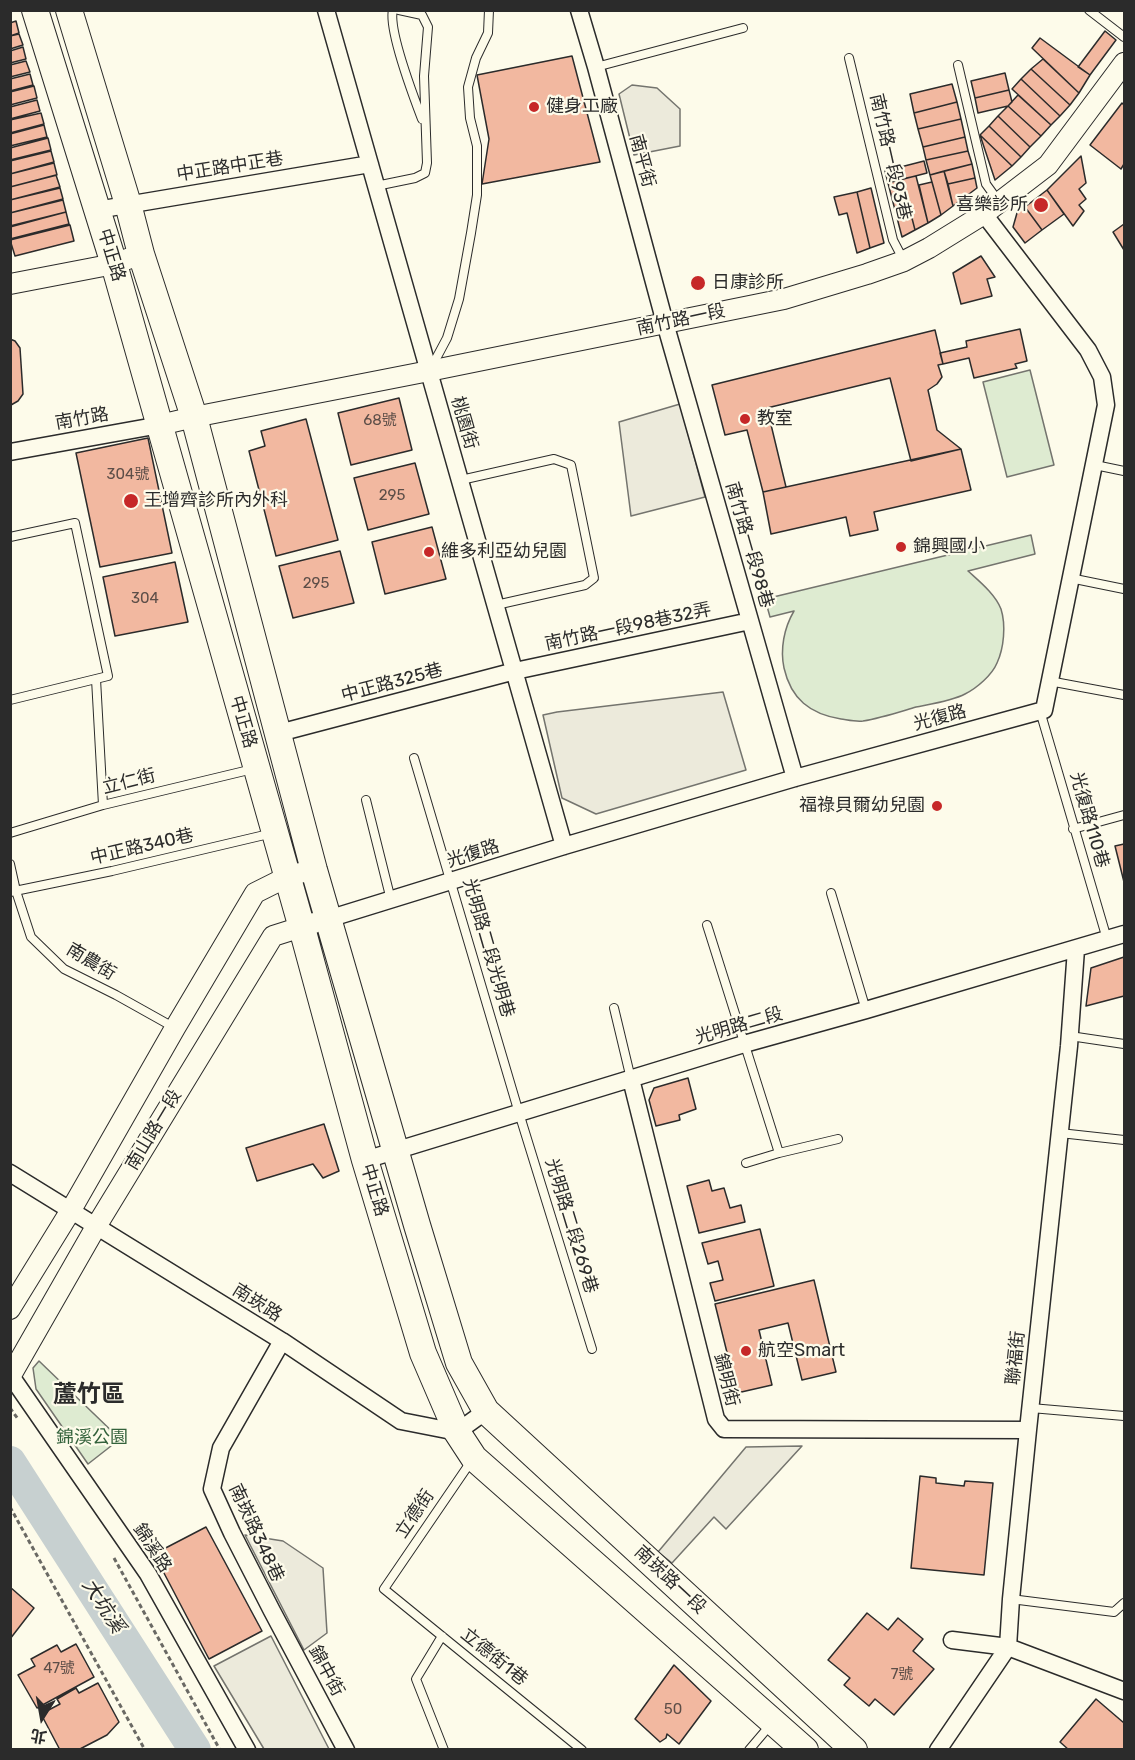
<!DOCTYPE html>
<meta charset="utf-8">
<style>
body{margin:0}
#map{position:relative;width:1135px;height:1760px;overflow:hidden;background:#fdfbea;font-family:Rubik,"Noto Sans TC",sans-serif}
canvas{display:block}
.frame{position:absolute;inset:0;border:12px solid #2b2b2b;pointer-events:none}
.north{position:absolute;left:12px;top:1688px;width:60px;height:60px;-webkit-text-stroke:4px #fdfbea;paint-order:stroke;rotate:191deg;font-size:16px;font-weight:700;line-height:24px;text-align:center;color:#2b2b2b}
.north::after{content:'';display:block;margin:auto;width:21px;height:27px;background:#2b2b2b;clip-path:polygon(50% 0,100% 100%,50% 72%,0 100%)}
</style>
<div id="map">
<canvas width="1135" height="1760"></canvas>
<div class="frame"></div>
<div class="north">北</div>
</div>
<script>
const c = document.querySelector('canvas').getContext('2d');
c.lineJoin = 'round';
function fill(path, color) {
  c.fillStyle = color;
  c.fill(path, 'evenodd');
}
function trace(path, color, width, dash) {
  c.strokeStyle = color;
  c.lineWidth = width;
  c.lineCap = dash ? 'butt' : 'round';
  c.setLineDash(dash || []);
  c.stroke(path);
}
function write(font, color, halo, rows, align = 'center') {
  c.font = font + ' Rubik,"Noto Sans TC",sans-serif';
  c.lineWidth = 4.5;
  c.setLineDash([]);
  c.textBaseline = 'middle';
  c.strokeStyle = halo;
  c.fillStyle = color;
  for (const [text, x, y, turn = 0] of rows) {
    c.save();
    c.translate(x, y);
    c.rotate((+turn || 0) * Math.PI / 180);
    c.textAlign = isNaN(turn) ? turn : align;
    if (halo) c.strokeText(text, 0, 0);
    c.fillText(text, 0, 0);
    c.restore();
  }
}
const green = new Path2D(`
 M1030 370 1054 465 1007 477 983 382Z
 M1031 535 1035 554 968 571C980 582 995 594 1001 609 1006 625 1004 648 997 663 992 675 977 688 965 694 952 701 931 704 916 707 899 712 881 718 863 721 856 722 848 720 841 719 810 714 791 699 784 668 780 649 784 628 794 611L770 617 765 599Z
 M39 1361 120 1439 88 1464 36 1389 33 1368Z`);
const parking = new Path2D(`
 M632 85 657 88 680 109V146L634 155 619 94Z
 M680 404 705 497 631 516 619 422Z
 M723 692 746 770 596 814 562 798 543 715 557 712Z
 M802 1446 726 1529 714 1517 672 1563 658 1552 746 1447Z
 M245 1535 283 1541 323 1568 327 1633 304 1650Z
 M271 1636 329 1749H264L214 1666Z`);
const river = new Path2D(`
 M10 1462 195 1750`);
const building = new Path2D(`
 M16 21 19 33 10 36V23Z
 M1105 31 1116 40 1090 75 1078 67Z
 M19 34 23 45 10 49V36Z
 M1040 38 1090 75 1079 93 1032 48Z
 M23 47 26 59 10 63V51Z
 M572 56 600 162 482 184 489 139 477 75Z
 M1043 59 1079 93 1070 105 1031 69Z
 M26 61 30 72 10 77V65Z
 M1031 69 1070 105 1060 116 1021 79Z
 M1005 73 1009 90 975 98 971 81Z
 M30 74 33 85 10 91V79Z
 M1021 79 1060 116 1051 125 1012 89Z
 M952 84 957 102 914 113 910 94Z
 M34 86 37 98 10 105V92Z
 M1009 90 1012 102 1008 106 978 113 975 98Z
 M1018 95 1051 125 1041 136 1008 106Z
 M37 100 40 111 10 119V107Z
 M957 102 961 119 918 129 914 113Z
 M1122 103 1124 105V164L1121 169 1090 145Z
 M1008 106 1041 136 1030 147 998 116Z
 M41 113 44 124 10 133V120Z
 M998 116 1030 147 1021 157 989 126Z
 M961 119 965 137 923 147 918 129Z
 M44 125 47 137 10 146V134Z
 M989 126 1021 157 1012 166 980 135Z
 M980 135 1012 166 995 180Z
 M965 137 968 151 926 160 923 147Z
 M48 138 51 150 10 160V148Z
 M51 151 54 162 10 174V161Z
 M968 151 972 164 930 175 926 160Z
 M1081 156 1086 183 1079 189 1086 199 1079 205 1084 211 1073 226 1047 190Z
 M924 161 927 173 888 183 885 171Z
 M54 163 57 175 10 187V174Z
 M972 164 975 178 948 184 944 171Z
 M944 171 953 206 941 215 930 175Z
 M56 175 60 187 10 200V187Z
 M916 176 928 223 915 230 902 179Z
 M975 178 977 188 953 206 948 184Z
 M902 179 915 230 902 237 888 183Z
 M932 182 941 215 928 223 919 185Z
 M60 188 63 199 10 213V200Z
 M871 188 884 243 870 248 857 192Z
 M1047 190 1064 214 1042 230 1025 207Z
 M857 192 870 248 857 253 847 213 839 215 834 197Z
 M63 200 66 212 10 226V213Z
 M1025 207 1042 230 1025 243 1013 227 1017 213Z
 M66 212 69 224 10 239V227Z
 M1124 224V250L1113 232Z
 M70 225 74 241 15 256 10 240Z
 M981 256 995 277 987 279 992 296 961 304 953 273Z
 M1020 329 1027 361 1015 364 1017 368 974 378 969 358 943 364 940 353 967 347 966 341Z
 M935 330 943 364 938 365 942 377 937 384 928 390 937 430 961 449 911 461 890 378 767 408 786 487 763 492 747 430 725 435 712 385Z
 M10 339 15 341 20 348 23 394 18 401 11 405Z
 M399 398 412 450 351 465 338 413Z
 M306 419 338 540 276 556 249 451 265 446 261 431Z
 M148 438 172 553 100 567 76 453Z
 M961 449 971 490 874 512 878 530 850 536 846 517 771 534 763 492Z
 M415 463 429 514 368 530 354 478Z
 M432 527 446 579 385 594 372 542Z
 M340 551 354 603 293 618 279 566Z
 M175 562 188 622 115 636 103 577Z
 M1124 844V882L1115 846Z
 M1124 957V996L1086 1006 1091 968Z
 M688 1078 696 1109 679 1115 680 1120 656 1126 649 1100 654 1088Z
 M324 1124 339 1171 323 1178 313 1164 257 1181 246 1148Z
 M709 1180 712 1191 724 1188 730 1208 741 1205 745 1222 699 1233 687 1186Z
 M760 1229 774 1286 715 1301 710 1283 723 1280 718 1261 708 1264 702 1243Z
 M814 1280 836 1372 802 1380 788 1323 759 1330 772 1385 737 1393 715 1304Z
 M920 1476 936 1478V1483L964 1486 965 1481 993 1483 984 1575 911 1568Z
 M206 1527 262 1631 209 1659 154 1554Z
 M10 1587 34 1608 10 1639Z
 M867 1613 888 1630 898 1618 923 1639 913 1651 934 1669 894 1715 875 1699 869 1706 844 1685 850 1678 828 1660Z
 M76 1644 94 1677 37 1708 18 1675 35 1666 31 1659 57 1645 61 1652Z
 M674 1665 711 1701 679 1744 667 1734 666 1738 660 1742 635 1719Z
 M98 1683 119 1722 107 1735 78 1750H60L41 1714 60 1704 57 1699 76 1688 79 1693Z
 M1096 1699 1124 1723V1750H1069L1060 1742Z`);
const path = new Path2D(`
 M10 1408 18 1419
 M10 1507 145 1750
 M114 1558 220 1750`);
const service = new Path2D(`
 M393 10C388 29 414 98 422 119
 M1089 10 1124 37
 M849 58 893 240 904 261
 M958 65 986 184 999 202
 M596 67 743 28
 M376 186 415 178 425 173 427 163 424 76 428 27 422 15 399 10
 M431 368 447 338 459 299 471 233 477 195V146L470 118 468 87 476 58 488 33 489 10
 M1095 465 1124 471
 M461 480 554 459 571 465 594 578 585 585 496 605
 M10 537 75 523 108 676 10 700
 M1070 578 1124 589
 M96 679 103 805
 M1049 681 1124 695
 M1040 711 1107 939
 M414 758 519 1113 592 1349
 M366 800 391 900
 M1073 829 1124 815
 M10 833 103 805 253 769
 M10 864 16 891 31 937 64 969 116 995 175 1028
 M10 892 112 871 273 833
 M831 893 866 1010
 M707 925 779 1153
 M614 1008 631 1079
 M1070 1036 1124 1044
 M1060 1133 1124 1140
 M746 1163 779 1153 838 1139
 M1031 1408 1124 1416
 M472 1460 384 1589 582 1750
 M1011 1599 1114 1612 1124 1603
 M442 1636 416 1679 444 1750
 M749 1750 772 1723`);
const minor = new Path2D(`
 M326 10 564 846
 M579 10 596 67 665 323 795 778
 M97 210 370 164
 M10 452 160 425
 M279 733 515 671 750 621
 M328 919 564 846 795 778 1044 710 1106 405 1102 377 1088 350 984 214
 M631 1079 716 1419 724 1429 1028 1430
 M365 1160 744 1044 866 1010 1124 934
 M10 1173 282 1341 401 1421 457 1432 486 1411
 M282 1341 221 1448 212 1489 232 1533 272 1611 346 1750
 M11 1376 148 1574 247 1750
 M952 1640 1008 1647 1124 1691
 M938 1750 1008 1647 1011 1599 1028 1430 1069 1046 1076 949`);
const tertiary = new Path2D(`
 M10 284 114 264 141 254
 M160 425 194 417 429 371 784 299 867 274 904 261 929 248 984 214 1048 165 1124 63
 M10 1309 71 1210 175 1028 255 893 287 877 300 873
 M10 1377 97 1225 273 936 314 923`);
const primary = new Path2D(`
 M35 10 114 264 302 928 365 1160 423 1353 457 1432 474 1458 805 1750
 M69 10 128 204 141 254 194 417 314 870 417 1225 459 1363 486 1411 854 1750`);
const markers = [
 [534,107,6,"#c62828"],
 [1041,205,8,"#c62828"],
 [698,283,8,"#c62828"],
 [745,419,6,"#c62828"],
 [131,501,8,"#c62828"],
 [901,547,6,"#c62828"],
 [429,552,6,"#c62828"],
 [937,806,6,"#c62828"],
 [746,1351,6,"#c62828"]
];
const numberNames = [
 ["68號",380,421],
 ["304號",128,475],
 ["295",392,496],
 ["295",316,584],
 ["304",145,599],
 ["47號",59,1669],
 ["7號",902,1675],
 ["50",673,1710]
];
const poiNames = [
 ["健身工廠",546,107],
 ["喜樂診所",1028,205,"right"],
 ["日康診所",712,283],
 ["教室",757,419],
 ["王增齊診所內外科",144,501],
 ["錦興國小",913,547],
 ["維多利亞幼兒園",441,552],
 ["福祿貝爾幼兒園",925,806,"right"],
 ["航空Smart",758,1351]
];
const streetNames = [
 ["南竹路一段93巷",890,157,77],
 ["南平街",642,161,75],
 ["中正路中正巷",230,167,-9],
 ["中正路",111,255,73],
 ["南竹路一段",681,320,-12],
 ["南竹路",82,419,-10],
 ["桃園街",464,423,74],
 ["南竹路一段98巷",749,545,74],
 ["南竹路一段98巷32弄",628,627,-12],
 ["中正路325巷",392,683,-15],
 ["光復路",940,718,-15],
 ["中正路",243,722,74],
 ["立仁街",129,782,-14],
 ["光復路110巷",1089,820,74],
 ["中正路340巷",142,847,-13],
 ["光復路",473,854,-18],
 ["光明路二段光明巷",488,948,74],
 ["南農街",91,962,31],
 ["光明路二段",739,1026,-16],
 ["南山路一段",154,1130,-59],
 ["中正路",374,1190,73],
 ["光明路二段269巷",571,1226,73],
 ["南崁路",257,1303,32],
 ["聯福街",1016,1358,-84],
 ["錦明街",726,1380,76],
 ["立德街",415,1514,-56],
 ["南崁路348巷",256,1533,65],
 ["錦溪路",152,1548,57],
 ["南崁路一段",670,1580,43],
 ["立德街1巷",494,1657,39],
 ["錦中街",326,1671,62]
];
const parkNames = [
 ["錦溪公園",92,1438]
];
const waterNames = [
 ["大坑溪",103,1606,57]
];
const districtNames = [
 ["蘆竹區",89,1395]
];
fill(green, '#deebd1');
trace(green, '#74746e', 1.5);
fill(parking, '#eceadb');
trace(parking, '#74746e', 1.5);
trace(river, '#c7d0d0', 32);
fill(building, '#f2b8a0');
trace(building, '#2b2b2b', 1.5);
trace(service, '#2b2b2b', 10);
trace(minor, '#2b2b2b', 19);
trace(tertiary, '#2b2b2b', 22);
trace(primary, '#2b2b2b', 28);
trace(path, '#6a6964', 3, [4.5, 3]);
trace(service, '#fdfbea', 8);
trace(minor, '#fdfbea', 16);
trace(tertiary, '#fdfbea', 20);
trace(primary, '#fdfbea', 26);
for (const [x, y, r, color] of markers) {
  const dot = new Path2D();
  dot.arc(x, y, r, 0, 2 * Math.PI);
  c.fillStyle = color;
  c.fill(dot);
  trace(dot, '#fdfbea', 2);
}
write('15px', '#5d4e48', null, numberNames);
write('18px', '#2b2b2b', '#fdfbea', poiNames, 'left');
write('18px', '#2b2b2b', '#fdfbea', streetNames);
write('18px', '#34623c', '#fdfbea', parkNames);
write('italic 20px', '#2b2b2b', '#fdfbea', waterNames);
write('bold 24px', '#2b2b2b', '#fdfbea', districtNames);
</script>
